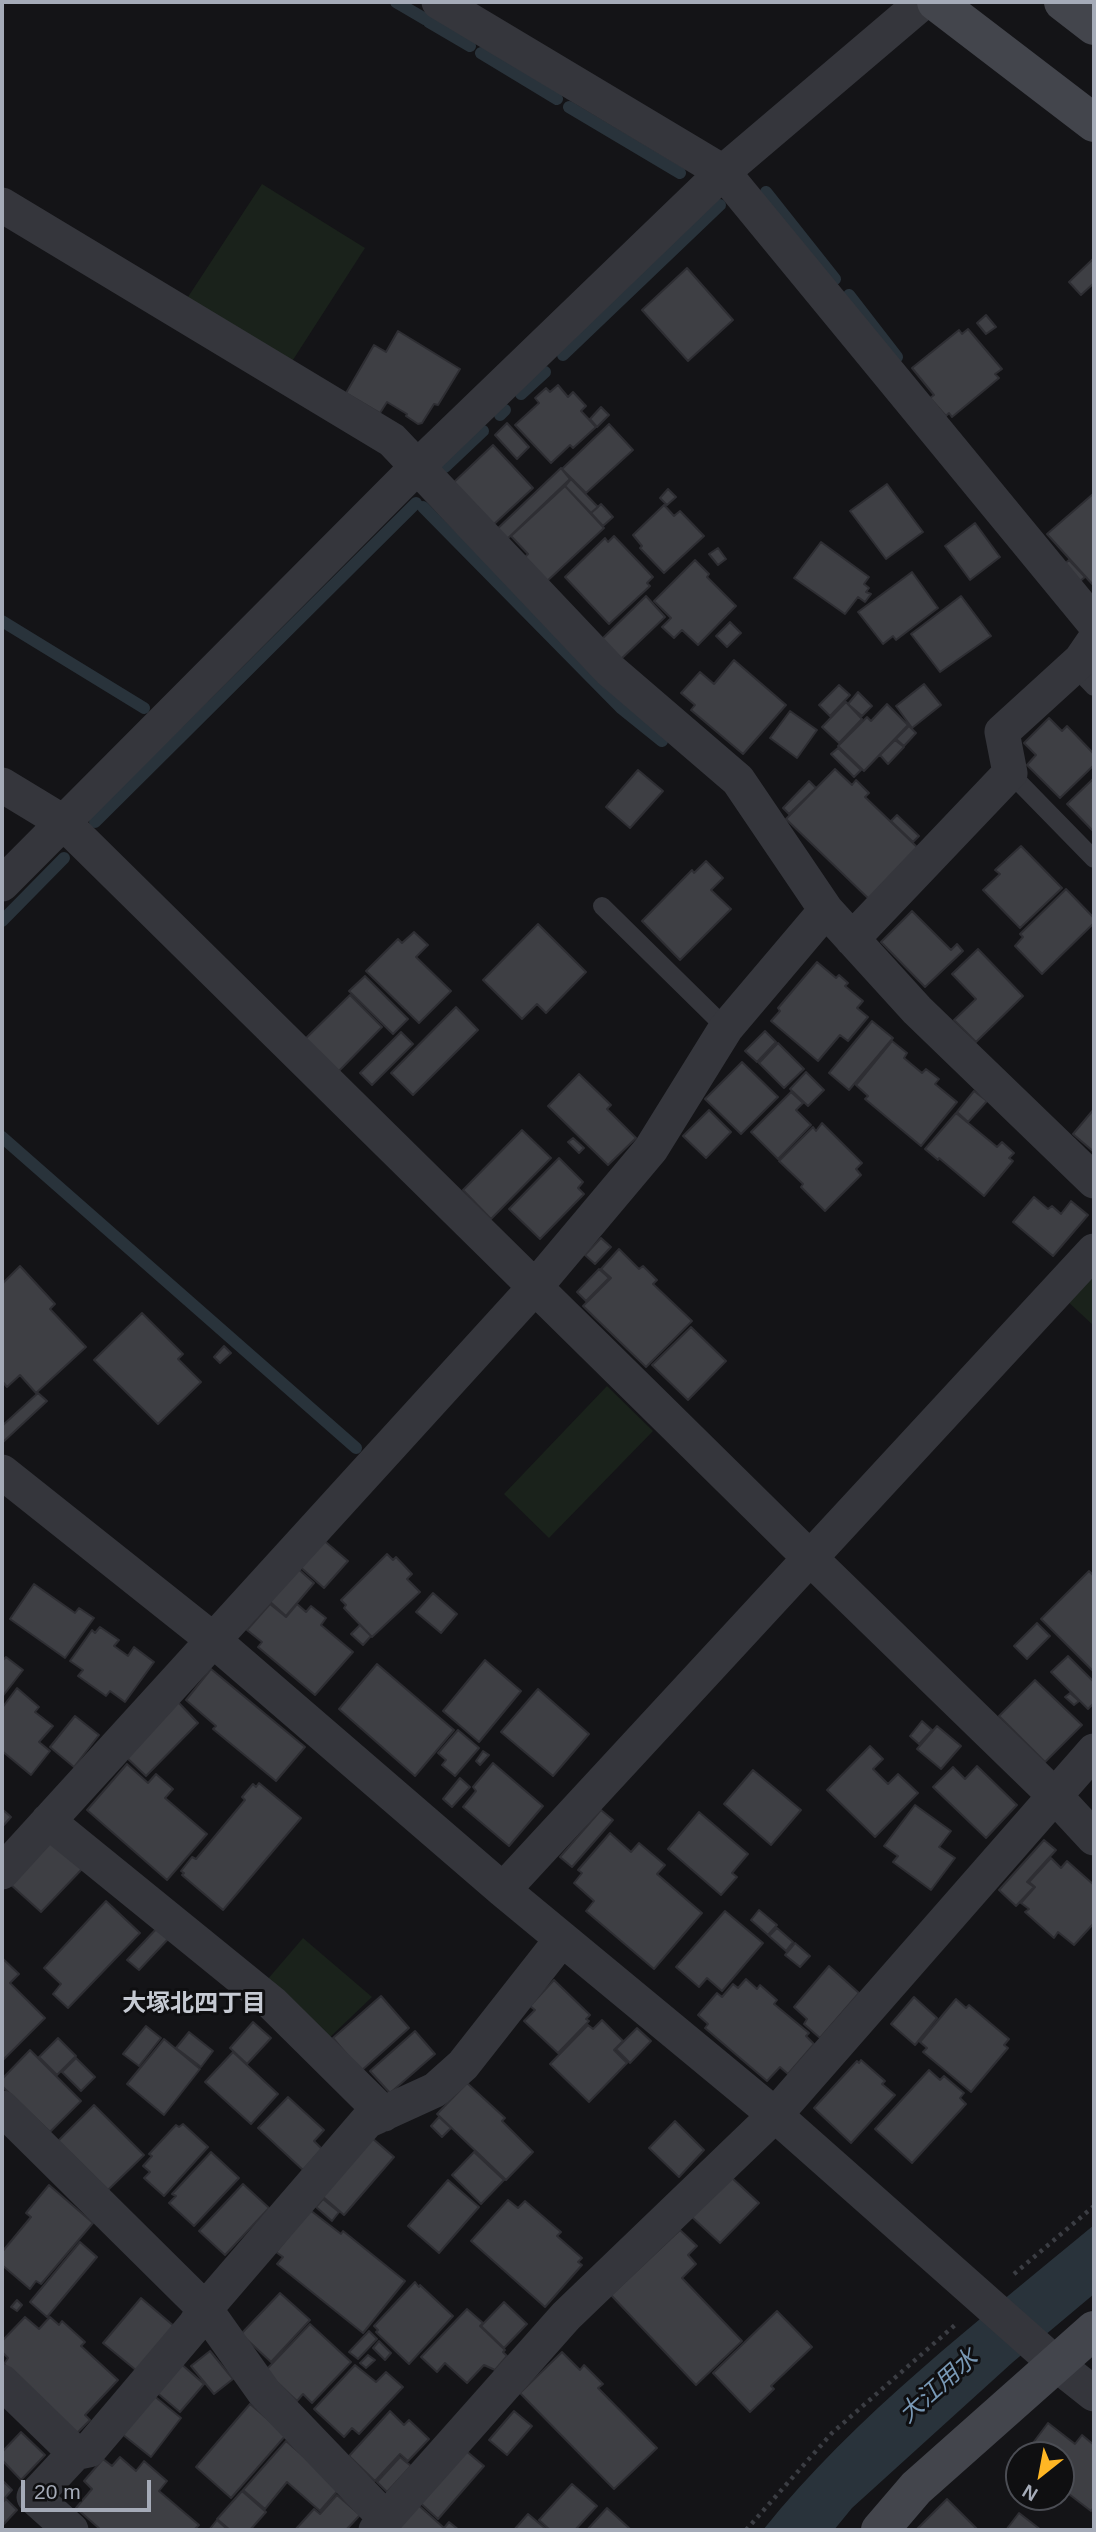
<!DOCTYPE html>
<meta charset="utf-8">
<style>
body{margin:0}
#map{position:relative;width:1096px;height:2532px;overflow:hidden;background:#141417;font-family:Helvetica,sans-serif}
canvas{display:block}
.frame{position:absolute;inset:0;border:4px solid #a5abb8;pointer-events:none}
.north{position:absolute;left:1005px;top:2441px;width:70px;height:70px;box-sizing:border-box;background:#0f0f11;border:2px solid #4b4d54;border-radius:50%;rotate:211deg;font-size:19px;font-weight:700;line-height:28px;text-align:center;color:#a5abb8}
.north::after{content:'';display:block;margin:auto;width:24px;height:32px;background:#ffb624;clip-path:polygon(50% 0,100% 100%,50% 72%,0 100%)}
.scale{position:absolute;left:21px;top:2480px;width:130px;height:32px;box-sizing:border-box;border:4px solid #a5abb8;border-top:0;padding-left:9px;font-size:21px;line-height:24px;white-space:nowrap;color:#a5abb8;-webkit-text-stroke:5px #0f0f11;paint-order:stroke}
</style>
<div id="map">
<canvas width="1096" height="2532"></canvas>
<div class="frame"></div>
<div class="north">N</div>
<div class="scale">20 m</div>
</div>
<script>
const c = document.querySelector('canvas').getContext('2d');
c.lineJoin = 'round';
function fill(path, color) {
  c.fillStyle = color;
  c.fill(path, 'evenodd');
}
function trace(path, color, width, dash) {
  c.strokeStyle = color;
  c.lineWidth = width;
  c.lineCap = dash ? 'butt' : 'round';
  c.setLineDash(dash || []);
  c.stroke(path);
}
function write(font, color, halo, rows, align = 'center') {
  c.font = font + ' Helvetica,"Noto Sans JP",sans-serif';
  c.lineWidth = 6;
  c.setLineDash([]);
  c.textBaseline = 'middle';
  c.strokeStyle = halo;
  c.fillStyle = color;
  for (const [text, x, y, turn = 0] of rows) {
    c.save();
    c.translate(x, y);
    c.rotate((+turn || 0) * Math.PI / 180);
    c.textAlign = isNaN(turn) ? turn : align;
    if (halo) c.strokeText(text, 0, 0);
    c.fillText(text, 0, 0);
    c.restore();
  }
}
const green = new Path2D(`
 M262 184 365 248 291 363 186 300Z
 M1094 1270V1326L1066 1300Z
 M607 1386 653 1431 549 1538 504 1494Z
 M303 1938 372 1997 326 2041 261 1987Z`);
const water = new Path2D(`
 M1094 2225V2294L1013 2362 852 2508 834 2530H763C856 2414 980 2320 1094 2225Z`);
const stream = new Path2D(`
 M396 2 425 19
 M429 22 470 46
 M481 53 557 99
 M569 107 680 173
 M766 192 835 279
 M849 295 897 357
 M563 355 720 205
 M521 394 545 372
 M500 415 505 410
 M445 467 483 431
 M423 507 621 708 662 741
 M2 621 144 708
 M95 822 416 503
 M2 921 64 858
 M2 1137 356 1448`);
const building = new Path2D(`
 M1094 258V283L1081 295 1069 282Z
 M687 268 733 320 688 361 642 310Z
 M986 315 996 327 986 334 977 323Z
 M968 329 1002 369 995 374 999 378 952 417 949 413 946 416 930 398 934 395 912 368 959 330 962 334Z
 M398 331 460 369 438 405 434 404 422 423 418 424 406 416 407 414 387 402 380 413 346 393 374 345 386 352Z
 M558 385 568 397 573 392 586 406 581 411 596 427 573 448 570 445 551 463 515 425 539 403 535 398 546 388 550 392Z
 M601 407 609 415 597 427 590 419Z
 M507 423 529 447 517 459 495 435Z
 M609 424 633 450 586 493 562 469Z
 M493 445 533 488 492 526 452 484Z
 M561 468 570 479 505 541 495 531Z
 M571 479 598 507 591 513 565 486Z
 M887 484 923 532 886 559 850 511Z
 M565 486 604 528 545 583 523 559 528 554 511 536Z
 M668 489 676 497 667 505 660 498Z
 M1093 494 1094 496V586L1047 534Z
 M601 504 613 517 603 526 591 513Z
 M664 505 674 516 680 511 704 536 664 573 640 548 642 546 633 535Z
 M975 523 1000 557 970 580 945 546Z
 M614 536 653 577 647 583 650 586 609 624 565 577 605 538 608 542Z
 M821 542 869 577 864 584 869 588 866 592 871 594 865 602 858 597 845 614 794 578Z
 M718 548 726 559 718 565 709 554Z
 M695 560 709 574 707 577 736 606 698 645 682 630 674 638 662 627 671 618 654 601Z
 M1069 560 1085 577 1079 582 1063 565Z
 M912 572 938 608 896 640 893 636 883 644 858 612Z
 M646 596 665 617 620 660 601 640Z
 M961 596 991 636 940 672 911 634Z
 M730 622 741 633 727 647 716 636Z
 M734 660 786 705 743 754 691 710 695 705 681 693 700 672 714 684Z
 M924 684 941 705 912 728 896 706Z
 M839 685 850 695 830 716 819 705Z
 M858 692 872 706 862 716 848 704Z
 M846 702 862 719 839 743 822 727Z
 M887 704 908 725 864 771 838 746 867 717 871 721Z
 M790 711 817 730 797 758 770 738Z
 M1049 718 1062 731 1067 726 1094 754V765L1060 798 1027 765 1036 755 1024 743Z
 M909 726 916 733 904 746 896 739Z
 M895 740 904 747 888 764 880 755Z
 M838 748 861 770 854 777 831 754Z
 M835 769 852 785 856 780 869 793 865 797 919 849 870 900 786 819Z
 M638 770 663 791 630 828 606 807Z
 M1094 778V832L1067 804Z
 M809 781 816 788 789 814 783 808Z
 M897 815 919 836 913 842 891 821Z
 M1021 846 1062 888 1020 928 983 890 1000 874 995 870Z
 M706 861 723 878 711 890 731 909 680 960 642 921 692 870 694 873Z
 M1066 889 1094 918V923L1042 974 1015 946 1023 937 1020 934Z
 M912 911 951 950 957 944 963 951 925 987 881 942Z
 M538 924 586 972 546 1013 537 1004 522 1019 483 980Z
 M414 932 428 945 416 957 451 991 419 1023 366 971 398 939 402 943Z
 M978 949 1023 996 976 1042 954 1020 976 999 952 974Z
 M817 962 836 978 839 975 848 983 845 986 863 1001 857 1008 868 1017 848 1041 840 1035 818 1061 771 1021 780 1011 778 1008Z
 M365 976 408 1019 393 1034 349 991Z
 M350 995 382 1027 336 1074 303 1041Z
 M456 1007 478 1030 413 1095 391 1073Z
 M872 1021 893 1038 849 1090 829 1073Z
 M765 1031 776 1042 757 1062 745 1051Z
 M401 1032 413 1044 372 1085 360 1073Z
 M892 1041 907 1053 904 1058 922 1073 926 1069 939 1079 935 1084 957 1102 921 1146 865 1099 868 1096 856 1085Z
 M778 1043 804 1069 784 1088 759 1063Z
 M742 1062 778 1097 741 1134 705 1099Z
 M806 1072 824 1090 808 1106 790 1089Z
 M579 1074 611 1105 607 1109 636 1138 608 1165 548 1106Z
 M974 1091 987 1101 968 1122 957 1112Z
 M791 1092 803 1103 796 1110 811 1125 778 1159 751 1132Z
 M1094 1109V1152L1073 1134Z
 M709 1110 731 1132 706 1158 683 1136Z
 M956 1113 997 1147 1002 1142 1014 1153 1009 1158 1013 1161 984 1196 939 1158 938 1160 925 1149Z
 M822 1123 862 1163 856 1169 861 1175 825 1211 801 1187 803 1184 779 1161 813 1127 816 1131Z
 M522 1130 551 1158 491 1219 463 1190Z
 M573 1138 584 1148 579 1153 568 1142Z
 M559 1158 583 1182 578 1188 584 1194 540 1239 509 1209Z
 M1034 1197 1048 1209 1052 1206 1061 1214 1071 1201 1088 1215 1053 1256 1013 1222Z
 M601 1238 611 1247 595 1264 585 1255Z
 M619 1249 639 1269 643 1266 657 1280 653 1284 692 1321 646 1367 583 1306 611 1278 601 1269Z
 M20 1266 55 1304 50 1309 86 1347 36 1393 20 1375 7 1387 2 1381V1284Z
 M599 1269 609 1278 586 1301 577 1292Z
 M142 1313 183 1354 178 1359 201 1382 158 1424 94 1360Z
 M691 1327 726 1361 688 1400 652 1365Z
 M224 1346 231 1353 220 1363 214 1357Z
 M38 1393 47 1401 2 1443V1426Z
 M321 1538 348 1561 324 1588 298 1565Z
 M387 1554 393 1560 396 1557 412 1574 407 1579 420 1592 372 1637 344 1608 346 1605 341 1600Z
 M296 1567 314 1583 286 1616 268 1600Z
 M1089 1571 1094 1576V1672L1041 1619Z
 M34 1584 75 1613 79 1608 94 1618 65 1658 10 1619Z
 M433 1593 457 1614 441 1633 416 1612Z
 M270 1604 286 1617 297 1604 306 1612 311 1606 326 1618 321 1625 353 1652 315 1695 258 1647 262 1642 247 1630Z
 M1037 1623 1050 1636 1027 1659 1014 1646Z
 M360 1625 371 1636 363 1645 351 1634Z
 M100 1627 119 1640 114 1646 128 1656 134 1647 154 1662 125 1702 110 1691 106 1696 78 1676 83 1670 70 1661 92 1630 95 1633Z
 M1068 1656 1094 1682V1703L1088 1709 1051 1672Z
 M6 1657 23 1670 2 1697V1659L3 1660Z
 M485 1660 521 1691 479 1742 443 1711Z
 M377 1664 454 1730 415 1776 339 1709Z
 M211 1669 305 1747 276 1781 213 1729 216 1726 186 1700Z
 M1035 1680 1082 1725 1045 1762 999 1716Z
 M17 1688 39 1707 35 1712 53 1726 39 1742 50 1751 31 1775 2 1751V1708Z
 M538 1689 589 1734 553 1776 501 1732Z
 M1070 1693 1079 1701 1074 1705 1065 1697Z
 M178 1702 198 1723 146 1776 125 1756Z
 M75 1716 99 1735 74 1767 50 1747Z
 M922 1721 932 1730 919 1744 910 1736Z
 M937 1726 961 1746 941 1769 917 1749Z
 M458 1730 479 1748 455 1776 442 1765 446 1760 438 1753Z
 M870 1746 883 1759 873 1769 888 1784 898 1774 918 1793 875 1837 827 1790Z
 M483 1751 489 1755 480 1765 476 1761Z
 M493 1763 543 1806 509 1846 463 1807 476 1791 473 1787Z
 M127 1764 148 1783 156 1774 173 1789 165 1798 207 1834 167 1880 87 1810Z
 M977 1766 1017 1805 986 1838 933 1787 953 1767 965 1779Z
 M753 1770 801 1810 771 1845 724 1804Z
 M460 1778 470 1787 452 1807 443 1799Z
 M259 1783 301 1818 223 1910 182 1875 184 1873 181 1871 192 1857 196 1859 245 1800 242 1797 253 1784 256 1787Z
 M915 1805 951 1831 939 1847 955 1858 931 1890 893 1862 898 1856 884 1846Z
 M2 1809 11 1817 2 1827Z
 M601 1810 613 1820 572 1867 560 1857Z
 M699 1812 748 1854 732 1873 737 1877 721 1895 668 1849Z
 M610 1833 631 1852 639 1843 665 1865 657 1874 702 1913 654 1969 586 1911 594 1901 574 1883 582 1873 578 1870Z
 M51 1838 83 1868 41 1912 9 1883Z
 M1044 1840 1056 1850 1027 1882 1034 1887 1016 1906 999 1890Z
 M1051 1858 1061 1868 1067 1861 1094 1885V1923L1074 1945 1058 1932 1054 1938 1025 1912 1029 1909 1021 1903 1035 1887 1029 1882Z
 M106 1901 140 1933 68 2008 53 1994 61 1984 44 1968Z
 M759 1910 777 1925 768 1935 751 1920Z
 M725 1911 763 1943 722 1991 707 1978 699 1987 676 1967Z
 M158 1927 169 1938 139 1970 127 1960Z
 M777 1928 793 1942 786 1951 769 1936Z
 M795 1943 810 1956 800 1967 785 1955Z
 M2 1958 19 1974 10 1983 45 2018 2 2061Z
 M829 1966 859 1993 820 2038 804 2024 807 2019 794 2007Z
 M746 1979 757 1989 760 1985 777 2000 774 2004 809 2033 806 2036 814 2044 788 2074 780 2067 767 2081 705 2028 708 2024 698 2015 717 1993 722 1997 733 1984 738 1988Z
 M554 1980 590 2015 586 2019 589 2021 558 2053 524 2021 535 2010 530 2006Z
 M381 1996 409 2028 361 2071 333 2038Z
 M914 1997 937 2018 915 2045 891 2024Z
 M956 1999 966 2008 969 2005 1009 2039 1004 2045 1008 2048 971 2092 923 2052 927 2048 920 2042Z
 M602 2020 623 2041 614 2050 627 2063 589 2102 550 2064 588 2025 593 2029Z
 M253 2022 271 2038 247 2064 230 2048Z
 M146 2026 161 2038 139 2066 123 2054Z
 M637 2028 651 2041 630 2063 616 2049Z
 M415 2031 435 2054 390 2093 370 2071Z
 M189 2032 213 2051 201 2067 176 2048Z
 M58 2038 76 2056 57 2075 39 2057Z
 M164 2039 200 2069 164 2115 127 2084Z
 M30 2050 81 2101 50 2132 2 2086V2079Z
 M233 2052 278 2094 251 2124 205 2082Z
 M76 2058 95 2077 81 2091 62 2072Z
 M861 2060 885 2081 882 2084 895 2095 851 2143 814 2108 857 2061 859 2063Z
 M929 2070 940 2080 944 2076 964 2093 960 2098 966 2104 912 2163 875 2129Z
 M467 2083 505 2118 502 2121 533 2152 506 2180 437 2114Z
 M288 2097 324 2130 314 2141 322 2149 303 2170 258 2128Z
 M94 2105 144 2155 108 2190 58 2141Z
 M439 2117 451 2128 442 2137 431 2126Z
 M675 2121 704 2150 679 2177 649 2148Z
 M183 2124 208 2147 164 2196 144 2178 150 2172 143 2166 152 2156 149 2154 176 2125 179 2127Z
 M372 2138 394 2157 344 2215 321 2195Z
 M211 2152 239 2178 194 2226 169 2203 176 2196 172 2194Z
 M474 2152 504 2180 481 2204 452 2175Z
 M731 2177 759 2203 720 2243 692 2217Z
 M448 2180 479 2207 439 2253 408 2226Z
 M243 2184 269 2208 225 2255 199 2231Z
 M49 2185 93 2223 41 2284 36 2281 30 2289 2 2265V2252L31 2217 26 2213Z
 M323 2199 339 2212 332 2221 316 2207Z
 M508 2200 518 2208 525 2201 561 2232 557 2236 582 2258 578 2262 582 2265 545 2307 471 2241Z
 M310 2210 341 2234 343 2231 405 2281 363 2333 277 2264 283 2257 276 2252Z
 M680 2230 697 2246 688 2255 696 2264 682 2278 742 2341 696 2385 611 2295Z
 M80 2242 97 2257 47 2317 30 2302Z
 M415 2282 419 2287 420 2285 453 2316 409 2364 376 2332 378 2330 374 2326Z
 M280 2293 310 2320 271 2362 241 2334Z
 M141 2298 175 2327 137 2371 103 2343Z
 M17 2300 22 2305 17 2311 11 2307Z
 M504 2302 527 2324 504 2348 481 2326Z
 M467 2309 483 2323 480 2326 505 2350 503 2352 507 2356 495 2370 484 2365 467 2383 445 2363 437 2372 421 2357Z
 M777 2311 812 2347 771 2386 774 2389 750 2412 713 2373Z
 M25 2317 39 2329 50 2317 59 2325 62 2321 85 2342 81 2346 118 2380 85 2415 90 2420 77 2433 4 2364 8 2358 2 2352V2341Z
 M310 2324 351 2362 312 2403 303 2394 297 2401 265 2371Z
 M369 2331 377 2339 358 2359 349 2352Z
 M379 2341 391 2353 385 2360 373 2348Z
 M210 2351 233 2379 214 2394 191 2366Z
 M562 2352 580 2370 584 2365 603 2384 598 2388 657 2448 614 2489 520 2393Z
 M368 2355 375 2360 366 2368 360 2363Z
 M180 2363 204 2384 180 2412 155 2391Z
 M355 2365 376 2382 386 2372 403 2387 359 2434 352 2428 344 2437 314 2409Z
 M153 2395 181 2418 151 2457 122 2434Z
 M250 2404 286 2435 231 2498 196 2467Z
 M390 2411 404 2425 409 2420 429 2439 408 2461 400 2454 375 2481 349 2456Z
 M514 2411 532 2426 507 2455 489 2440Z
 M1048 2423 1075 2444 1082 2435 1094 2445V2507L1091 2511 1061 2488V2455H1024Z
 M21 2432 45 2455 21 2480 2 2460V2452Z
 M286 2441 340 2488 320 2511 287 2482 265 2509 243 2490Z
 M465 2450 484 2466 438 2519 416 2499Z
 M120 2457 136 2471 144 2461 167 2481 159 2491 199 2525 194 2530H101L76 2508 92 2489 84 2481 103 2459 112 2466Z
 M400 2457 411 2466 387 2492 377 2482Z
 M2 2480 12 2490 2 2501Z
 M572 2484 597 2506 575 2530H550L539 2520Z
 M242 2491 266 2512 250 2530H230L217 2519Z
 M337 2495 360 2515 346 2530H295L314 2509 320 2514Z
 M6 2499 17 2510 2 2526V2503Z
 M947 2499 978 2530H916Z
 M415 2502 444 2528 449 2522 459 2530H400L394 2526Z
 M607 2508 629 2528 632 2530H587Z
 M1019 2513 1041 2530H1006Z
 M528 2514 547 2530H514Z
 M217 2520 228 2530H209Z`);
const path = new Path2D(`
 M1014 2274 1094 2206
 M746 2530 832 2433 955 2325`);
const lane = new Path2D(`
 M1074 666 1094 687
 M1010 773 1094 859
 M602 906 726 1028`);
const street = new Path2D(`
 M439 2 723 172 1094 623
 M2 205 392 440 610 670 738 780 826 910 917 1010 1094 1181
 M2 785 63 822 811 1559 1055 1796 1094 1838
 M2 884 417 467 723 172 923 2
 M852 939 1010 773 1002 732 1081 660 1094 641
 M2 1472 212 1639 503 1890 775 2115 1055 2363 1094 2394
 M48 1821 272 2003 384 2114
 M2 1872 535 1287 651 1149 726 1028 826 910
 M503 1890 1094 1251
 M2 2108 205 2309 264 2392 386 2519
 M2 2382 75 2453 34 2497 71 2530
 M75 2453 89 2450 195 2325 205 2309 367 2121 435 2090 463 2065 562 1939
 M376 2530 566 2316 775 2115 1094 1751`);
const secondary = new Path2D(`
 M936 2 1094 123
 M1063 2 1094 26
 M880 2530 916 2488 1094 2330`);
const neighbourhoodNames = [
 ["大塚北四丁目",194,2004]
];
const waterNames = [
 ["大江用水",939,2387,-42]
];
fill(green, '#1a221b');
fill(water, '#29333b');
trace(stream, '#29333b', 12);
fill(building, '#3e3f44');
trace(building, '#2e2e33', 2);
trace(path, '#3b3d43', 4.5, [3.5, 5]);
trace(lane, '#35363c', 18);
trace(street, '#35363c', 35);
trace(secondary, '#43454c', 38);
write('bold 24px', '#c6cad3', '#0f0f11', neighbourhoodNames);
write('italic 24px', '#7999b6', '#0f0f11', waterNames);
</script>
